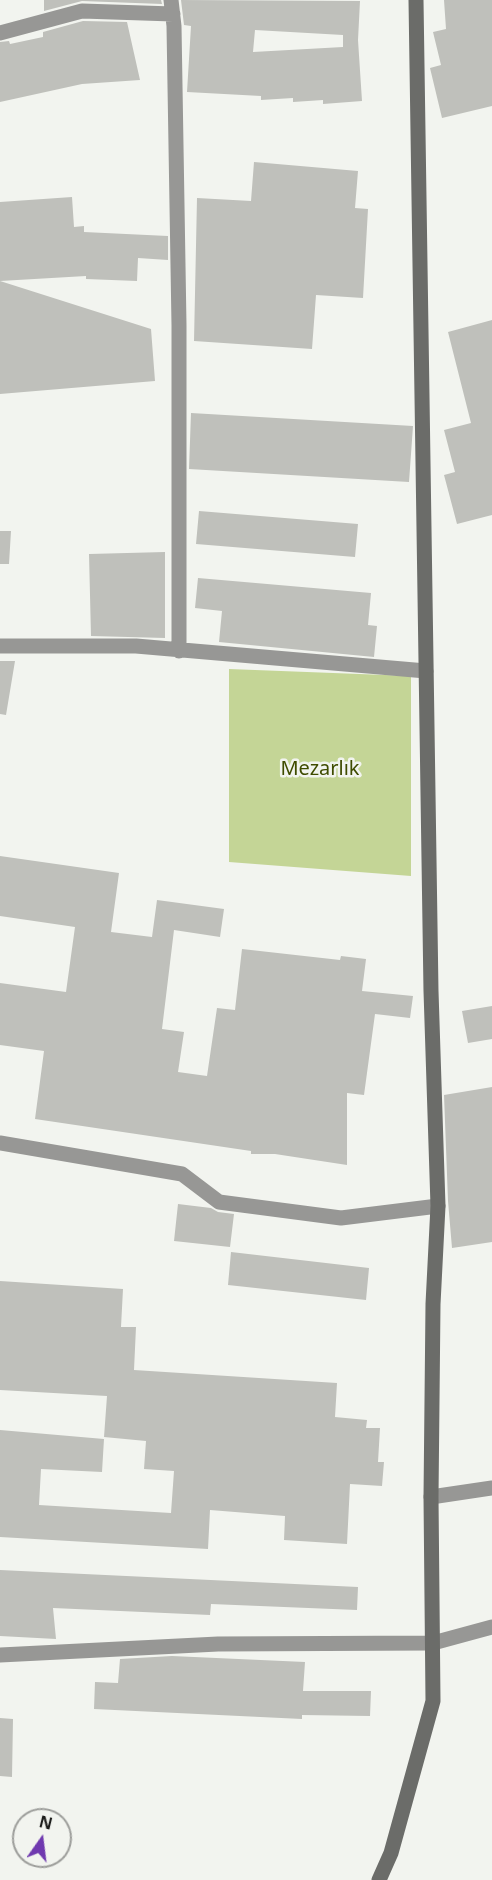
<!DOCTYPE html>
<meta charset="utf-8">
<style>
body{margin:0}
#map{position:relative;width:492px;height:1880px;overflow:hidden;background:#f2f4ef;font-family:"Noto Sans",sans-serif}
canvas{display:block}
.north{position:absolute;left:12px;top:1808px;width:60px;height:60px;box-sizing:border-box;background:#f2f4ef;border:2px solid #9d9e9b;border-radius:50%;rotate:14deg;font-size:16px;font-weight:700;line-height:24px;text-align:center;color:#1e1e1c}
.north::after{content:'';display:block;margin:auto;width:21px;height:27px;background:#6f39af;clip-path:polygon(50% 0,100% 100%,50% 72%,0 100%)}
</style>
<div id="map">
<canvas width="492" height="1880"></canvas>
<div class="north">N</div>
</div>
<script>
const c = document.querySelector('canvas').getContext('2d');
c.lineJoin = 'round';
function fill(path, color) {
  c.fillStyle = color;
  c.fill(path, 'evenodd');
}
function trace(path, color, width, dash) {
  c.strokeStyle = color;
  c.lineWidth = width;
  c.lineCap = dash ? 'butt' : 'round';
  c.setLineDash(dash || []);
  c.stroke(path);
}
function write(font, color, halo, rows, align = 'center') {
  c.font = font + ' "Noto Sans",sans-serif';
  c.lineWidth = 5;
  c.setLineDash([]);
  c.textBaseline = 'middle';
  c.strokeStyle = halo;
  c.fillStyle = color;
  for (const [text, x, y, turn = 0] of rows) {
    c.save();
    c.translate(x, y);
    c.rotate((+turn || 0) * Math.PI / 180);
    c.textAlign = isNaN(turn) ? turn : align;
    if (halo) c.strokeText(text, 0, 0);
    c.fillText(text, 0, 0);
    c.restore();
  }
}
const green = new Path2D(`
 M229 669 411 676V876L229 862Z`);
const building = new Path2D(`
 M44 0H161L162 4 82 1 44 11Z
 M181 0 360 1 358 40 362 101 323 104V100L293 102V98L261 100V96L187 92 191 26 184 25ZM255 30 343 35V47L253 52Z
 M444 0H492V106L442 118 430 68 441 65 433 32 446 29Z
 M83 21 127 22 140 80 82 84 0 102V42L9 41 10 44 43 37V32Z
 M254 162 358 171 355 208 368 209 363 298 316 295 312 349 194 341 197 198 251 201Z
 M72 197 74 227 84 226V232L168 236V260L138 258 137 281 86 279V276L0 281V202Z
 M0 281 151 329 155 381 0 394Z
 M492 320V515L457 524 444 475 455 472 444 430 471 423 448 332Z
 M191 413 413 426 409 482 189 469Z
 M199 511 358 524 355 557 196 544Z
 M0 531H11L9 564H0Z
 M165 552V638L91 636 89 554Z
 M198 578 371 593 368 625 377 626 374 657 219 642 222 611 195 608Z
 M0 661H15L6 715 0 714Z
 M0 856 119 873 111 932 152 937 157 900 224 909 220 937 174 930 162 1029 184 1032 178 1072 207 1076 217 1008 235 1010 242 949 340 960 341 956 366 959 362 991 413 996 410 1018 375 1014 364 1095 347 1093V1165L275 1154H251V1151L35 1119 44 1051 0 1045V983L66 992 75 927 0 916Z
 M492 1006V1039L468 1043 462 1011Z
 M492 1087V1242L452 1248 448 1201 444 1095Z
 M178 1204 211 1208 218 1212 234 1214 230 1247 174 1241Z
 M231 1252 369 1268 366 1300 228 1285Z
 M0 1281 123 1289 121 1327H136L134 1370 337 1383 335 1417 367 1420 366 1428H380L378 1462H384L382 1486 350 1484 347 1544 284 1540 285 1516 210 1510 208 1549 0 1537V1430L104 1439 102 1472 41 1469 39 1505 171 1513 174 1471 144 1469 146 1441 104 1437 107 1396 0 1390Z
 M0 1570 358 1587 357 1610 211 1604 210 1615 53 1608 56 1639 0 1636Z
 M172 1656 305 1662 303 1691H371L370 1716 302 1715V1719L94 1709 95 1682 118 1683 120 1659Z
 M0 1718 13 1719 12 1777 0 1776Z`);
const street = new Path2D(`
 M171 0 174 26 179 325V651
 M0 33 82 11 173 14
 M0 646H136L426 671
 M0 1143 182 1174 219 1202 341 1218 438 1206
 M431 1497 492 1488
 M0 1655 218 1644 433 1643 492 1627`);
const secondary = new Path2D(`
 M379 1880 391 1853 433 1701 431 1497 433 1304 438 1206 431 991 416 0`);
const parkNames = [
 ["Mezarlık",320,769]
];
fill(green, '#c4d596');
fill(building, '#bfc0bb');
trace(street, '#979795', 15);
trace(secondary, '#6b6c69', 15);
write('20px', '#3f4c00', '#f2f4ef', parkNames);
</script>
